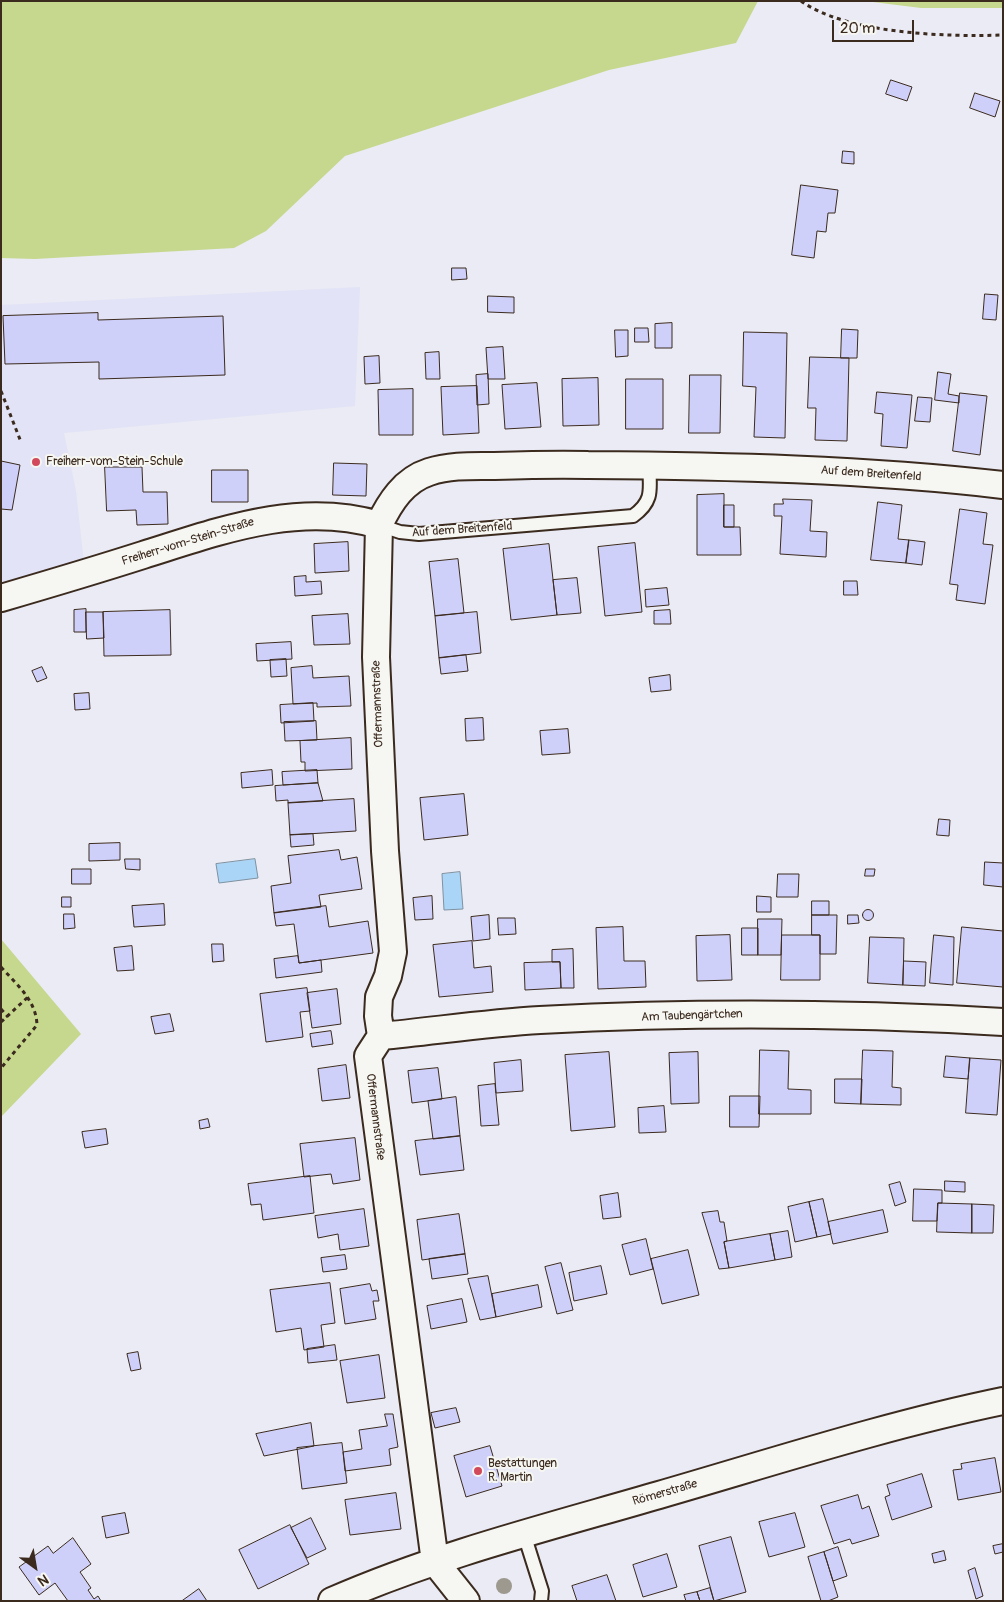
<!DOCTYPE html>
<meta charset="utf-8">
<style>
body{margin:0}
#map{position:relative;width:1004px;height:1602px;overflow:hidden;background:#eaebf4;font-family:Pangolin,sans-serif}
canvas{display:block}
.frame{position:absolute;inset:0;border:2px solid #3b2a1e;pointer-events:none}
.north{position:absolute;left:10px;top:1542px;width:50px;height:50px;-webkit-text-stroke:4px #f6f6f2;paint-order:stroke;rotate:148deg;font-size:14px;font-weight:700;line-height:20px;text-align:center;color:#3b2a1e}
.north::after{content:'';display:block;margin:auto;width:18px;height:22px;background:#3b2a1e;clip-path:polygon(50% 0,100% 100%,50% 72%,0 100%)}
.scale{position:absolute;left:832px;top:20px;width:82px;height:22px;box-sizing:border-box;border:2px solid #3b2a1e;border-top:0;padding-left:6px;font-size:15px;line-height:18px;white-space:nowrap;color:#3b2a1e;-webkit-text-stroke:4px #f6f6f2;paint-order:stroke}
</style>
<div id="map">
<canvas width="1004" height="1602"></canvas>
<div class="frame"></div>
<div class="north">N</div>
<div class="scale">20 m</div>
</div>
<script>
const c = document.querySelector('canvas').getContext('2d');
c.lineJoin = 'round';
function fill(path, color) {
  c.fillStyle = color;
  c.fill(path, 'evenodd');
}
function trace(path, color, width, dash) {
  c.strokeStyle = color;
  c.lineWidth = width;
  c.lineCap = dash ? 'butt' : 'round';
  c.setLineDash(dash || []);
  c.stroke(path);
}
function write(font, color, halo, rows, align = 'center') {
  c.font = font + ' Pangolin,sans-serif';
  c.lineWidth = 4;
  c.setLineDash([]);
  c.textBaseline = 'middle';
  c.strokeStyle = halo;
  c.fillStyle = color;
  for (const [text, x, y, turn = 0] of rows) {
    c.save();
    c.translate(x, y);
    c.rotate((+turn || 0) * Math.PI / 180);
    c.textAlign = isNaN(turn) ? turn : align;
    if (halo) c.strokeText(text, 0, 0);
    c.fillText(text, 0, 0);
    c.restore();
  }
}
const built = new Path2D(`
 M360 287 355 406 64 433 76 491 84 563 1 588V305Z`);
const green = new Path2D(`
 M1 1H758L736 43 609 70 345 156 266 231 234 248 35 259 1 258Z
 M865 1H1003V8H921Z
 M1 939 81 1034 1 1117Z`);
const water = new Path2D(`
 M255 859 258 878 219 883 216 864Z
 M460 872 463 909 444 910 442 874Z`);
const building = new Path2D(`
 M891 80 912 87 907 101 886 94Z
 M975 93 1000 101 995 117 970 108Z
 M843 151 854 152V164L842 163Z
 M801 185 838 190 835 213H828L826 232 817 231 814 258 792 255Z
 M452 268H466L467 279 452 280Z
 M985 294 998 295 996 320 983 319Z
 M488 296 514 297V313L488 312Z
 M98 313V320L223 316 225 375 99 379V362L5 364 3 316Z
 M672 323V348H655V324Z
 M635 328H648L649 342H635Z
 M842 329 858 330 857 358H841Z
 M615 330H628V356L616 357Z
 M744 332 787 333 785 438 754 437 756 387 743 386Z
 M503 347 505 379H488L486 348Z
 M439 352 440 379H426L425 353Z
 M379 356 380 383 365 384 364 357Z
 M810 357 849 358 847 441 815 440 816 408H808Z
 M938 372 951 374 948 394 959 396V403L935 400Z
 M488 374 489 404 477 405 476 375Z
 M690 375H721L720 433H689Z
 M598 378 599 425 563 426 562 379Z
 M626 379H663V429H626Z
 M537 383 541 427 505 429 502 385Z
 M477 386 479 433 443 435 441 387Z
 M413 389V435H379L378 390Z
 M877 392 912 395 907 448 881 446 883 414 875 413Z
 M960 393 987 396 980 455 953 451Z
 M918 397 932 398 930 422 915 421Z
 M1 461 20 465 12 510 1 509Z
 M334 463 367 464 366 496 333 495Z
 M105 467H142L143 492H167L168 524 137 525 136 510 107 511Z
 M212 470H248V502H212Z
 M724 494V527H740L741 555H697V495Z
 M783 499 812 500 810 531 827 532 826 557 780 554 782 516H774V504H783Z
 M878 502 902 505 898 539 909 540 906 563 871 560Z
 M724 505H734V527H724Z
 M960 509 987 513 983 544 993 545 985 604 956 600 958 585 950 584Z
 M909 540 925 542 922 565 906 563Z
 M348 542 349 571 315 573 314 544Z
 M635 543 642 612 605 616 598 547Z
 M549 544 557 615 511 620 503 549Z
 M458 559 464 613 435 616 429 562Z
 M306 576V582L321 581 322 594 295 596 294 577Z
 M577 578 581 613 557 615 553 580Z
 M844 581H857L858 595H844Z
 M667 588 669 605 646 607 645 590Z
 M86 609V632H74V610Z
 M170 610 171 655 104 656 103 612Z
 M670 610 671 624H654V611Z
 M86 612H103L104 638 87 639Z
 M477 612 481 653 439 658 435 616Z
 M348 614 350 644 314 645 312 616Z
 M291 642 292 659 257 661 256 644Z
 M466 655 468 671 441 674 439 658Z
 M286 659 287 676 271 677 270 660Z
 M312 666 313 678 349 676 351 706 317 707V703L293 704 291 668Z
 M42 667 47 678 37 682 32 671Z
 M670 675 671 690 651 692 649 678Z
 M89 693 90 709 75 710 74 694Z
 M313 703 314 721 281 723 280 705Z
 M483 718 484 740 466 741 465 719Z
 M316 721 317 740 285 741 284 722Z
 M568 729 570 753 542 755 540 731Z
 M351 738 352 769 305 771V762H301L300 741Z
 M272 770 273 785 242 788 241 773Z
 M317 770 318 783 283 785 282 772Z
 M318 783 323 801 288 803V800L276 801 275 786Z
 M464 794 468 835 424 840 420 798Z
 M354 799 356 831 290 835 288 803Z
 M939 819 950 820 949 836 937 835Z
 M313 834 314 845 291 847 290 835Z
 M120 843V860L89 861V844Z
 M339 850 341 860 357 857 362 889 319 895 321 907 274 913 271 886 291 883 288 856Z
 M125 859H140V870L126 869Z
 M985 862 1003 863V887L984 885Z
 M72 869H91V884H72Z
 M866 869H875L874 876H865Z
 M778 874H799L798 897H777Z
 M432 896 433 919 415 920 413 898Z
 M757 896 771 897V912H757Z
 M62 897H71V907H62Z
 M812 901H829V915H812Z
 M164 904 165 925 134 927 132 906Z
 M326 906 329 927 368 921 373 953 299 963 294 924 276 926 274 913Z
 M862.5 915a5.5 5.5 0 1 1 11 0a5.5 5.5 0 1 1-11 0Z
 M64 914H74L75 928 64 929Z
 M489 915 490 939 473 941 471 917Z
 M812 915H837L836 954H820V935H812Z
 M848 915H858L859 923 848 924Z
 M498 918H515L516 934 499 935Z
 M758 919H782L781 955H758Z
 M623 927 624 961H645L646 987 598 989 596 928Z
 M962 927 1003 931V987L957 983Z
 M742 928H758V955H742Z
 M730 935 732 980 697 981 696 936Z
 M782 935H820V980H781Z
 M934 935 954 937 953 985 930 983Z
 M870 937 904 938 903 985 868 983Z
 M472 941 474 968 491 966 493 992 439 997 433 945Z
 M212 944H223L224 961 213 962Z
 M132 946 134 970 117 971 114 948Z
 M573 949 574 988H561L560 962H552V950Z
 M298 956 299 963 321 960 322 972 276 978 274 959Z
 M904 961 926 962 925 986 903 985Z
 M560 962 561 988 525 990 524 963Z
 M307 988 310 1011 300 1012 303 1037 266 1042 260 994Z
 M337 989 341 1024 312 1028 307 993Z
 M170 1014 174 1031 155 1034 151 1017Z
 M331 1031 333 1044 312 1047 310 1034Z
 M760 1050 789 1051 788 1089 811 1090V1114H759Z
 M863 1050 893 1051 892 1087 901 1088V1105L861 1104Z
 M609 1052 615 1127 571 1131 565 1055Z
 M698 1052 699 1103 671 1104 669 1053Z
 M946 1056 970 1058 968 1079 944 1077Z
 M970 1058 1001 1060 997 1115 966 1113Z
 M521 1060 523 1091 496 1093 494 1063Z
 M346 1065 350 1098 322 1101 318 1069Z
 M438 1068 442 1099 412 1103 408 1071Z
 M835 1079H862L861 1104 835 1103Z
 M495 1084 499 1125 481 1126 478 1086Z
 M730 1096H760L759 1127H730Z
 M456 1097 460 1136 433 1139 428 1101Z
 M664 1106 666 1132 639 1133 638 1108Z
 M208 1119 210 1127 200 1129 199 1121Z
 M106 1129 108 1144 85 1148 82 1132Z
 M460 1136 464 1170 420 1175 415 1141Z
 M355 1138 360 1180 333 1184 331 1174 304 1177 300 1144Z
 M310 1176 314 1213 263 1220 261 1204 251 1205 248 1184Z
 M945 1181 965 1182V1192L945 1191Z
 M900 1182 906 1202 895 1206 889 1185Z
 M914 1189 942 1190V1203H938L937 1221H913Z
 M618 1193 621 1217 603 1219 600 1196Z
 M823 1199 831 1234 817 1237 809 1202Z
 M809 1202 817 1237 795 1242 788 1207Z
 M938 1203 972 1204V1233L937 1232Z
 M972 1204 994 1205 993 1233H972Z
 M364 1209 369 1246 340 1250 338 1234 318 1238 315 1216Z
 M883 1210 888 1232 833 1244 828 1222Z
 M718 1211 720 1222H724L727 1241 724 1242 729 1268 719 1269 702 1213Z
 M459 1214 465 1254 422 1260 417 1220Z
 M788 1231 792 1257 775 1260 770 1234Z
 M770 1234 775 1260 729 1268 724 1242Z
 M646 1239 653 1269 630 1275 622 1245Z
 M688 1250 699 1295 662 1304 651 1259Z
 M465 1254 468 1274 432 1279 429 1259Z
 M345 1255 347 1269 323 1272 321 1258Z
 M561 1263 573 1310 557 1314 545 1267Z
 M601 1266 607 1294 574 1301 569 1273Z
 M488 1276 496 1317 480 1320 468 1279Z
 M330 1283 335 1323 321 1325 324 1347 304 1350 301 1328 276 1332 270 1290Z
 M370 1284 372 1291 377 1290 379 1301H373L376 1319 345 1324 340 1289Z
 M538 1285 542 1307 496 1317 492 1294Z
 M462 1299 467 1322 431 1329 427 1306Z
 M335 1345 337 1360 308 1363 307 1349Z
 M138 1352 141 1369 131 1371 127 1354Z
 M379 1355 385 1398 347 1403 340 1361Z
 M456 1408 460 1422 435 1428 431 1413Z
 M385 1414H393L398 1447 389 1449 391 1465 345 1471 343 1452 362 1449 359 1430 387 1426Z
 M311 1423 314 1446 264 1456 256 1434Z
 M342 1443 347 1483 302 1489 297 1448Z
 M490 1446 502 1486 466 1497 454 1456Z
 M995 1458 1001 1492 958 1500 953 1470 962 1469 961 1464Z
 M922 1474 932 1507 892 1520 885 1497 890 1495 887 1485Z
 M396 1493 401 1529 350 1535 345 1500Z
 M858 1495 862 1509 869 1506 879 1536 852 1544 850 1539 834 1544 821 1506Z
 M125 1513 129 1533 106 1538 102 1517Z
 M795 1513 805 1547 769 1557 759 1522Z
 M311 1518 326 1549 307 1558 291 1528Z
 M290 1525 309 1564 258 1589 239 1550Z
 M731 1537 746 1592 714 1601 699 1546Z
 M73 1538 91 1564 80 1572 91 1588 88 1590 94 1599 98 1596 101 1601H68L55 1583 39 1595 19 1567 48 1546 53 1553Z
 M1003 1544V1552L995 1554 993 1546Z
 M838 1547 847 1576 833 1581 824 1552Z
 M944 1551 946 1560 934 1563 932 1554Z
 M824 1552 838 1597 828 1601H821L808 1557Z
 M667 1554 677 1587 643 1597 633 1565Z
 M975 1568 983 1596 976 1599 968 1571Z
 M607 1575 616 1601H577L572 1586Z
 M710 1588 714 1601H700L697 1592Z
 M199 1589 207 1601H182Z
 M697 1592 700 1601H686L684 1595Z`);
const path = new Path2D(`
 M801 1C847 34 946 37 1003 35
 M1 391 21 442
 M1 967C17 985 36 1000 37 1025L1 1068
 M1 1009 8 1017
 M1 1022 28 997`);
const service = new Path2D(`
 M379 525 400 532 419 534 633 516C654 501 650 489 649 465
 M524 1534 542 1591 541 1601`);
const minor = new Path2D(`
 M1 598C49 584 96 570 143 555 220 531 298 501 379 525
 M381 1036C434 1031 487 1023 540 1020 694 1012 849 1013 1003 1022
 M332 1601C437 1555 549 1527 659 1495 773 1462 887 1425 1003 1401
 M466 1601 435 1562 368 1056 381 1036 378 1016 379 997 388 976 393 952 385 851 376 657 379 525C390 502 404 480 429 472 450 465 472 466 493 466 525 465 556 464 588 465 726 466 865 469 1003 485`);
const trees = [
 [504,1586]
];
const markers = [
 [36,462,5,"#d1495b"],
 [478,1471,5,"#d1495b"]
];
const poiNames = [
 ["Freiherr-vom-Stein-Schule",46,462],
 ["Bestattungen",488,1464],
 ["R. Martin",488,1478]
];
const streetNames = [
 ["Auf dem Breitenfeld",871,474,4],
 ["Auf dem Breitenfeld",462,530,-4],
 ["Freiherr-vom-Stein-Straße",188,542,-17],
 ["Offermannstraße",378,704,-92],
 ["Am Taubengärtchen",692,1016,-2],
 ["Offermannstraße",375,1117,83],
 ["Römerstraße",665,1493,-16]
];
fill(built, '#e2e3f6');
fill(green, '#c6d88d');
fill(water, '#abd5f6');
trace(water, '#7e91a0', 1);
fill(building, '#cfd0f9');
trace(building, '#3b2a1e', 1);
trace(service, '#3b2a1e', 16);
trace(minor, '#3b2a1e', 30);
trace(path, '#3b2a1e', 3, [4, 4]);
trace(service, '#f6f6f2', 12);
trace(minor, '#f6f6f2', 26);
c.fillStyle = '#9d998e';
for (const [x, y] of trees) {
  c.beginPath();
  c.arc(x, y, 8, 0, 2 * Math.PI);
  c.fill();
}
for (const [x, y, r, color] of markers) {
  const dot = new Path2D();
  dot.arc(x, y, r, 0, 2 * Math.PI);
  c.fillStyle = color;
  c.fill(dot);
  trace(dot, '#f6f6f2', 2);
}
write('12px', '#3b2a1e', '#f6f6f2', poiNames, 'left');
write('12px', '#3b2a1e', '#f6f6f2', streetNames);
</script>
